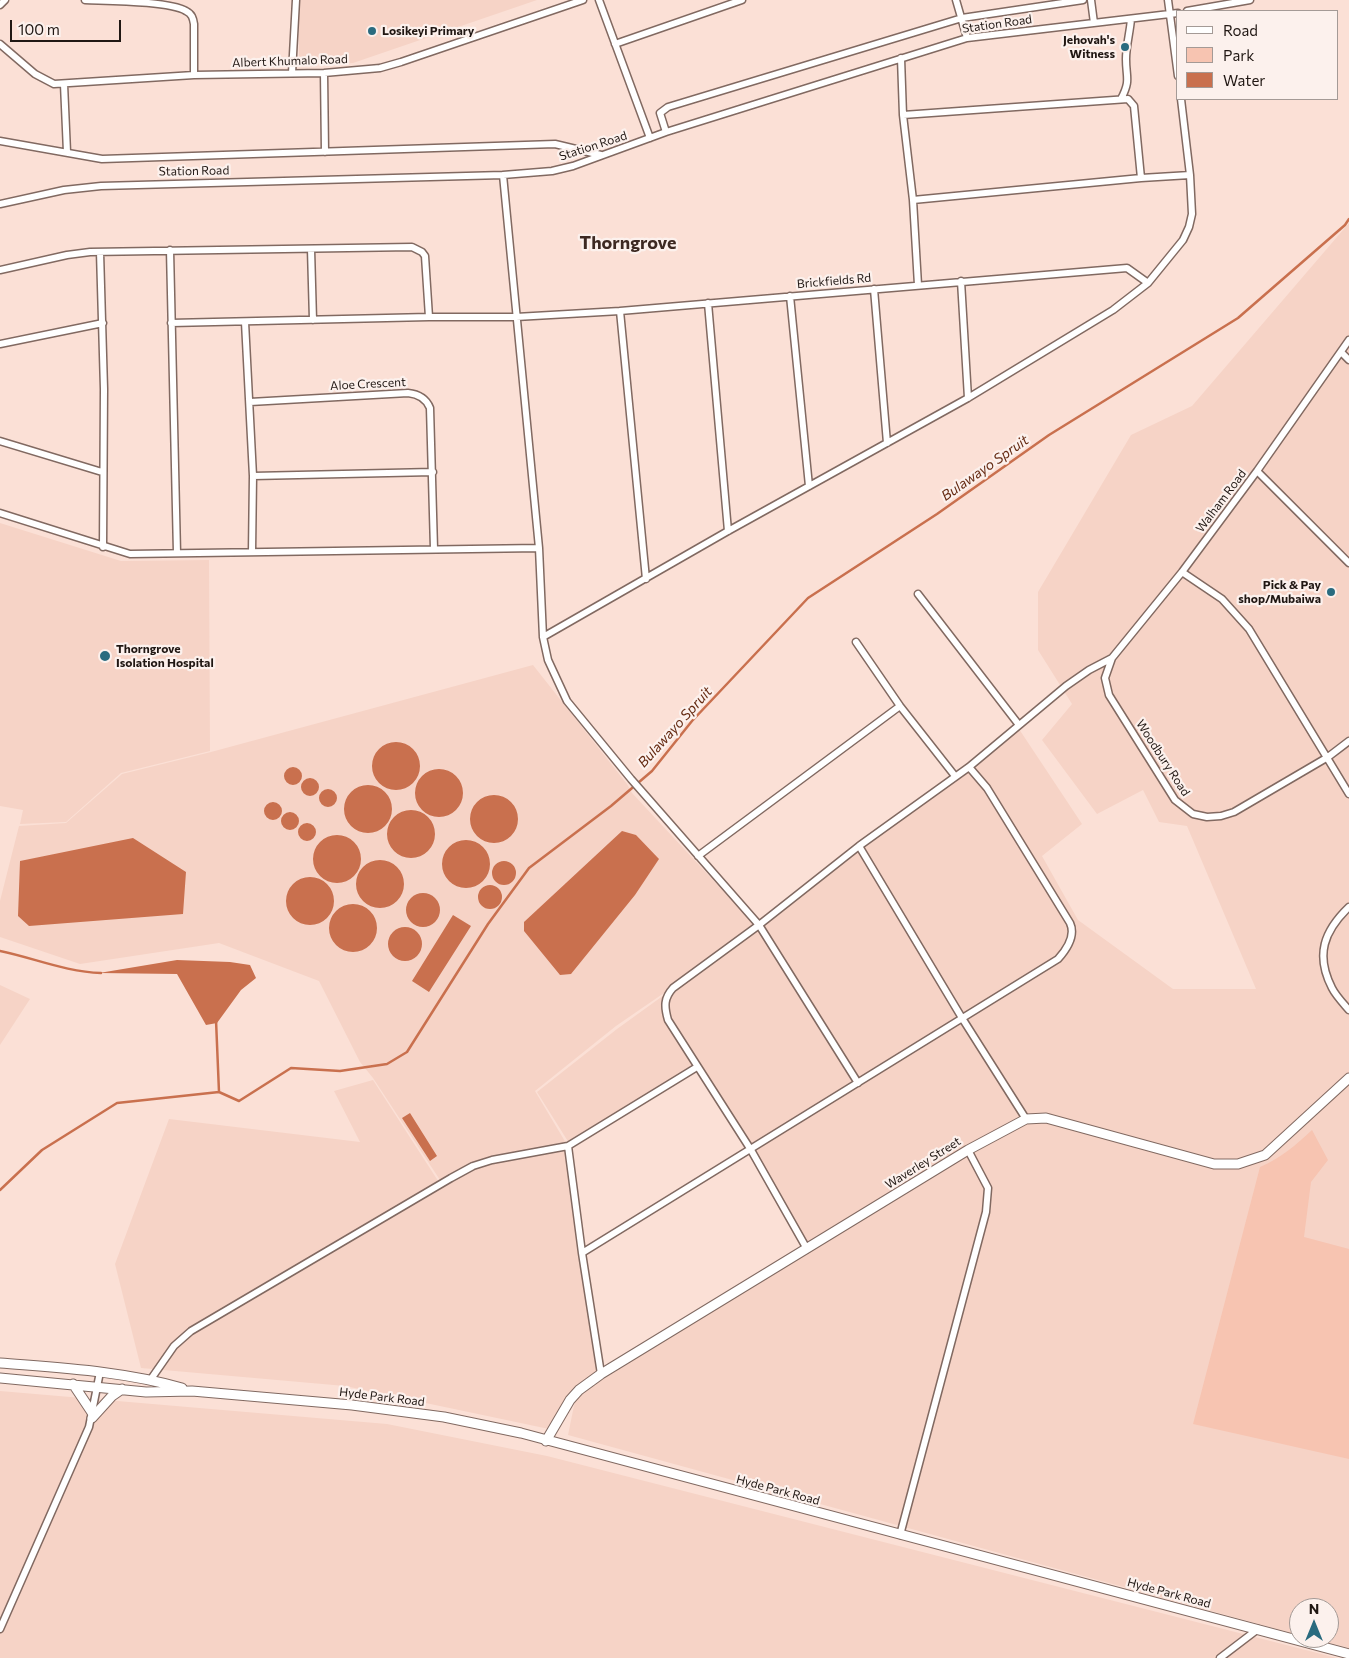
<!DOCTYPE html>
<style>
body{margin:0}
#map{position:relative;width:1349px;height:1658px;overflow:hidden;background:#fbe0d6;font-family:Commissioner,sans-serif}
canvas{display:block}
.legend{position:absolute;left:1176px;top:10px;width:162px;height:90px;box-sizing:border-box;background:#fcf1ed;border:1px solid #a49a96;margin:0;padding:6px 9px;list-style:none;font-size:15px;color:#201713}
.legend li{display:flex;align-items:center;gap:10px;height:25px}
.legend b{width:25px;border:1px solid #a49a96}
.north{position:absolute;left:1289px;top:1598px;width:50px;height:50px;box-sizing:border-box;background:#fcf1ed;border:1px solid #a49a96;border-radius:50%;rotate:0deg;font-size:14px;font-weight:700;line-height:20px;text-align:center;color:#201713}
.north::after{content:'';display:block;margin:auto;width:18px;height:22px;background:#2a6b7f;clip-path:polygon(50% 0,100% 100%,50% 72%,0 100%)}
.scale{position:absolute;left:10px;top:20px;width:111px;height:22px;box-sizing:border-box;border:2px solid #201713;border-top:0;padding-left:6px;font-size:15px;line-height:18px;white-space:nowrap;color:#201713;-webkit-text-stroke:4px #fcf1ed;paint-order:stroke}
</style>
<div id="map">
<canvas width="1349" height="1658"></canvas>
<ul class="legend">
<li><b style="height:6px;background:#fff"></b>Road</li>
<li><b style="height:14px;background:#f7c4b1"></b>Park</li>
<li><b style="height:14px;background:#c9704e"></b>Water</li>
</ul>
<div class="north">N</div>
<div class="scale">100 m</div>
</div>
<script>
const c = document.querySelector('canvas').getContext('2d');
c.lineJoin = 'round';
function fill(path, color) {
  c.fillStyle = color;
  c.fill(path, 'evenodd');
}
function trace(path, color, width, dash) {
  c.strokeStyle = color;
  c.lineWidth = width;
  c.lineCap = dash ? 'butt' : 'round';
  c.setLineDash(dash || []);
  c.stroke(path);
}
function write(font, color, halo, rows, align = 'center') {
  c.font = font + ' Commissioner,sans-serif';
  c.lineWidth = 4.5;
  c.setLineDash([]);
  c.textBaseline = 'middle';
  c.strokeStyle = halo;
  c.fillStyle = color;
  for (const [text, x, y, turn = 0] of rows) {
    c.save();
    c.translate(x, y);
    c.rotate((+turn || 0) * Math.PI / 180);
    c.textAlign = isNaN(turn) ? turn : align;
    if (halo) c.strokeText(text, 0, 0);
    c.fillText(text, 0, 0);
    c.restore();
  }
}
const built = new Path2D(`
 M299 0H537L353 63 299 65Z
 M1349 223V1648L1311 1638H1329V1608H1299V1635L568 1435 576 1396 809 1251 698 1066 569 1143 537 1092 617 1029 761 925 1019 729 1082 824 1042 856 1078 920 1173 989H1256L1187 826 1159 822 1143 790 1097 814 1042 740 1072 704 1038 650V592L1131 435 1192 406Z
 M0 523 121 561 209 560 210 751 121 773 66 822 20 824 23 810 0 806Z
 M533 665 627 784 632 793 754 924 678 979 664 993 616 1026 535 1091 566 1143 492 1156 473 1163 440 1180 373 1078 360 1062 319 981 219 943 80 964 0 937V901L19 826 66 823 122 774 211 752Z
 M0 985 30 999 0 1045Z
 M373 1080 442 1187 484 1165 567 1148 597 1372 571 1391 549 1429 345 1386 141 1368 115 1264 169 1119 360 1142 334 1091Z
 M0 1391 387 1424 547 1456 1337 1658H0Z`);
const green = new Path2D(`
 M1312 1130 1328 1160 1311 1182 1304 1237 1349 1249V1459L1193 1424 1260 1167C1281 1158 1296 1145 1312 1130Z`);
const water = new Path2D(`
 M372 766a24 24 0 1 1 48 0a24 24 0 1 1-48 0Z
 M284 776a9 9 0 1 1 18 0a9 9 0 1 1-18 0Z
 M415 793a24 24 0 1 1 48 0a24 24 0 1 1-48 0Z
 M301 787a9 9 0 1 1 18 0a9 9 0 1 1-18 0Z
 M344 809a24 24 0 1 1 48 0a24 24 0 1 1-48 0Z
 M319 798a9 9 0 1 1 18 0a9 9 0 1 1-18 0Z
 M470 819a24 24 0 1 1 48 0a24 24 0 1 1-48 0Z
 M264 811a9 9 0 1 1 18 0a9 9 0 1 1-18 0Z
 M387 834a24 24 0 1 1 48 0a24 24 0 1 1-48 0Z
 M281 821a9 9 0 1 1 18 0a9 9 0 1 1-18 0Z
 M298 832a9 9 0 1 1 18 0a9 9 0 1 1-18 0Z
 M622 831 636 835 659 859 635 895 571 974 560 975 524 931V922Z
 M313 859a24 24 0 1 1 48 0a24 24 0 1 1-48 0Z
 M133 838 186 872 183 914 29 926 18 916 20 861Z
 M442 864a24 24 0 1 1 48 0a24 24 0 1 1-48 0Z
 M356 884a24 24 0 1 1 48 0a24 24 0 1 1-48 0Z
 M492 873a12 12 0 1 1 24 0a12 12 0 1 1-24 0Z
 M286 901a24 24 0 1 1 48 0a24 24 0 1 1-48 0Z
 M478 897a12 12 0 1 1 24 0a12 12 0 1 1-24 0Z
 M406 910a17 17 0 1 1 34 0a17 17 0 1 1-34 0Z
 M329 928a24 24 0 1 1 48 0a24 24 0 1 1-48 0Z
 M453 915 471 926 429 992 412 981Z
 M388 944a17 17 0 1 1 34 0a17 17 0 1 1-34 0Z
 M177 960 230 962 250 965 256 978 241 990 217 1023 206 1025 177 974 99 973Z
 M410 1113 437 1156 430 1161 402 1118Z`);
const stream = new Path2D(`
 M0 951C34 958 66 972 101 973
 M216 1020 219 1092
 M0 1190 42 1150 117 1103 219 1092 239 1101 291 1068 340 1071 387 1064 407 1052 488 924 529 868 611 806 652 771 692 721 808 598 937 514 1049 435 1238 318 1345 225 1349 219`);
const street = new Path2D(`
 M85 0C107 1 169 1 186 11 192 14 193 18 194 24V75
 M599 0 650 138
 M956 0 967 38
 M1091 0 1094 23
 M1168 0 1178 76
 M0 5 5 0
 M1187 11 1250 0
 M0 44 35 74 54 84 194 75 324 73 380 68 401 62 583 0
 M615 44 742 0
 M901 58 903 115 913 200 918 285
 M292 73 296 0
 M324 73 325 152
 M64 84 67 152
 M1121 99C1131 80 1126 78 1126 59 1126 46 1130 32 1131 19
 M903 115 1128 99 1134 106 1141 178
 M666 132 660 113 668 107 962 18 1083 0
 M0 141 102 159 555 144 601 155
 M503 175 539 548 543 637 548 660 567 701 631 779 759 925 858 1083
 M913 200 1141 178 1190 175
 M0 204 64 190 101 186 503 175 552 171 573 166 666 132 967 38 1178 13
 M311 249 313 320
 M170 250 177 553
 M100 252 104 389 103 547
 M0 270 67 255 90 252 412 247 422 252 425 256 429 317
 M961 281 968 398
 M874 289 887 443
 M790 296 809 486
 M708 303 728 531
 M620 311 646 579
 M245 322 253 476 252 552
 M171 323 429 317H516L620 311 1127 268 1148 283
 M1349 340 1257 471 1182 572 1112 658 1105 678 1109 695 1175 800 1193 814 1207 817 1221 816 1234 812 1328 757 1349 741
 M0 344 103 323
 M1341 352 1349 360
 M250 402 408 393C418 394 426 398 430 408L434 549
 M0 441 102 472
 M1257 471 1349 563
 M253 476 433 472
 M0 513 130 554 539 548
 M1182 572 1222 599 1249 629 1349 794
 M918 594 1019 725
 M543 637 728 531 968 398 1113 310 1148 283 1183 240 1189 227 1192 214 1190 175 1181 99
 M856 642 900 706 955 776
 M859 846 962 1018 1026 1119
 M698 856 900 706
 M1349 907C1324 931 1315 955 1332 988 1336 996 1343 1003 1349 1010
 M568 1146 582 1253 601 1374
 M807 1249 751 1150 668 1020C664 1006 664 998 673 988L759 925 859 846 969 767 1066 686 1089 670 1112 658
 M582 1253 1058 959C1067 949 1076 936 1070 923L987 788 969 767
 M151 1379 174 1346 191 1331 451 1178 473 1166 492 1160 568 1146 697 1067
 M900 1535 986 1212 988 1188 968 1150
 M0 1629 89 1427 100 1372
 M1220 1658 1258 1629`);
const secondary = new Path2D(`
 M0 1363C61 1368 123 1371 182 1388
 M0 1378 146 1392 192 1391 352 1405 444 1417 521 1433 1349 1654
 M73 1384 93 1414
 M92 1418 112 1396 122 1389
 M546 1441 570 1400 579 1390 601 1374 968 1150 1026 1119 1046 1118 1214 1164H1238L1265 1155 1349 1078`);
const markers = [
 [372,31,5,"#2a6b7f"],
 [1125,47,5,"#2a6b7f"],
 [1331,592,5,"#2a6b7f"],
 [105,656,6,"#2a6b7f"]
];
const streetNames = [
 ["Station Road",997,24,-8],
 ["Albert Khumalo Road",290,61,-2],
 ["Station Road",593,146,-18],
 ["Station Road",194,171,-1],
 ["Brickfields Rd",834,281,-5],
 ["Aloe Crescent",368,384,-3],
 ["Walham Road",1221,501,-53],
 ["Woodbury Road",1163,758,57],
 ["Waverley Street",923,1163,-32],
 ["Hyde Park Road",382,1397,7],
 ["Hyde Park Road",778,1490,15],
 ["Hyde Park Road",1169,1593,15]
];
const poiNames = [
 ["Losikeyi Primary",382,31],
 ["Jehovah's",1115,40,"right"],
 ["Witness",1115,54,"right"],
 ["Pick & Pay",1321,585,"right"],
 ["shop/Mubaiwa",1321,599,"right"],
 ["Thorngrove",116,649],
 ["Isolation Hospital",116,663]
];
const waterNames = [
 ["Bulawayo Spruit",985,468,-35],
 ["Bulawayo Spruit",675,727,-48]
];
const districtNames = [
 ["Thorngrove",628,243]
];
fill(built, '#f6d3c6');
fill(green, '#f7c4b1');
fill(water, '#c9704e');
trace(stream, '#c9704e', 2.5);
trace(street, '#816961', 9);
trace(secondary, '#816961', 11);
trace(street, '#fff', 6);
trace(secondary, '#fff', 9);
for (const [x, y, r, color] of markers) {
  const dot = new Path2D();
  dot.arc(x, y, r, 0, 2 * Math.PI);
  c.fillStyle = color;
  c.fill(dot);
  trace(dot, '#fcf1ed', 2);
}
write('12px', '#201713', '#fcf1ed', streetNames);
write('bold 12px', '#201713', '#fcf1ed', poiNames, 'left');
write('italic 14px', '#652a12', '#fcf1ed', waterNames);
write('bold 18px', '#3d2922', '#fcf1ed', districtNames);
</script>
